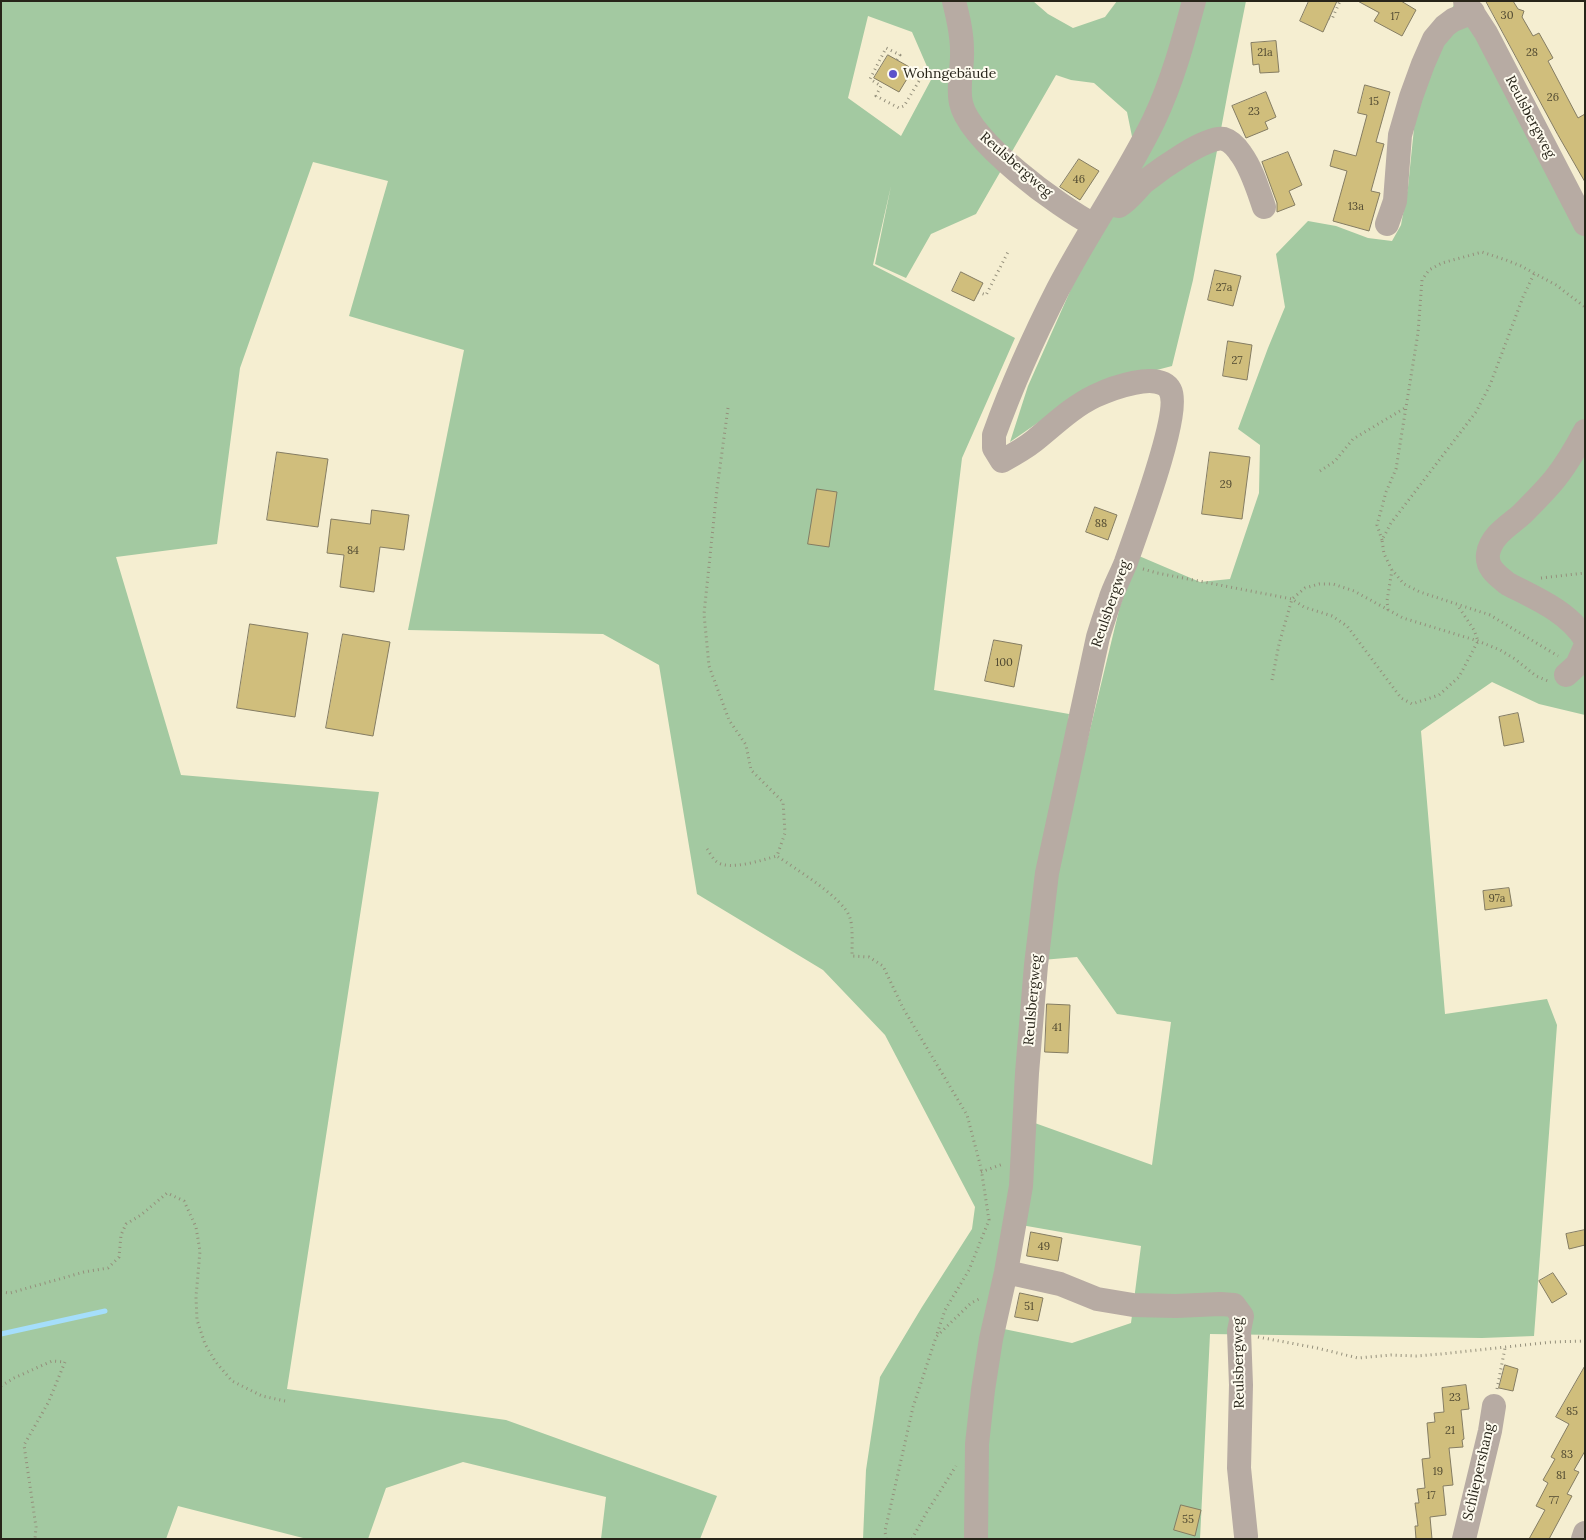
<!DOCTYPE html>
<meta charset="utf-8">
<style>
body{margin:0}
#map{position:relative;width:1586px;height:1540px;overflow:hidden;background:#f5eed1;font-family:Lora,serif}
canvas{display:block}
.frame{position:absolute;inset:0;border:2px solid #272419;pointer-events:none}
</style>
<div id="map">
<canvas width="1586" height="1540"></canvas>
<div class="frame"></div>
</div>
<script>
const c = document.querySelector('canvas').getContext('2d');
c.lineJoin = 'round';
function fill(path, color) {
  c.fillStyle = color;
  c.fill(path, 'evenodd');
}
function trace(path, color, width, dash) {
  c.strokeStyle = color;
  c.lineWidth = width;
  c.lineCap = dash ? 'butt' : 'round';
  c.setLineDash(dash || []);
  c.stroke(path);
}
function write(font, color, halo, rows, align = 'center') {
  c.font = font + ' Lora,serif';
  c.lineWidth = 4;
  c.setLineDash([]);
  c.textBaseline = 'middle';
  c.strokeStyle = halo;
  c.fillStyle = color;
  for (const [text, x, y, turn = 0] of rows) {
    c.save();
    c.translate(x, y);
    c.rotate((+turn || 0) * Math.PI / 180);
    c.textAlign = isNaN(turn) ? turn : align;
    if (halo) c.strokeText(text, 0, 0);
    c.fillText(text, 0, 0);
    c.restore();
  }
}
const green = new Path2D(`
 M1 1H1033L1048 14 1073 28 1105 17 1117 1H1246L1229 86 1193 280 1172 366 1088 388 1010 442 1028 386 1079 271 1139 171 1127 112 1094 83 1071 80 1056 75 976 214 931 234 906 278 875 264 891 186 873 265 1015 338 962 458 934 690 1069 714 1018 1173 971 1539H863L866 1470 880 1377 922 1307 972 1229 975 1207 885 1035 823 970 697 894 659 665 603 634 408 630 464 350 349 316 388 181 313 162 240 368 217 544 116 557 181 775 379 792 287 1389 506 1420 717 1496 700 1539H601L606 1497 463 1462 386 1488 368 1539H307L178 1506 166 1539H1ZM868 16 912 32 932 78 901 136 848 98Z
 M1465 1 1585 229V715L1539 704 1492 682 1421 731 1445 1014 1547 999 1557 1025 1534 1336 1482 1338 1210 1334 1200 1539H983L984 1451 999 1328 1072 1343 1131 1323 1141 1246 1021 1225 1032 1122 1152 1165 1171 1022 1117 1014 1077 957 1042 960 1055 874 1120 606 1139 556 1200 582 1230 579 1259 493 1260 445 1238 429 1268 348 1285 307 1276 254 1308 221 1336 226 1368 238 1392 241 1401 225 1408 187 1417 99 1454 4Z`);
const stream = new Path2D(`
 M1 1334 105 1311`);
const building = new Path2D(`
 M1309 1H1337L1323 32 1300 21Z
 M1358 1H1401L1416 10 1402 36 1374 21 1379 13Z
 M1486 1H1513L1518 9 1524 11 1522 17 1533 36 1539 33 1553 58 1548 61 1578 118 1585 114V182L1558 135Z
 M1276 41 1279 72 1260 73 1259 64 1253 65 1251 43Z
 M888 55 913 69 899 92 874 78Z
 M1365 85 1390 92 1376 142 1384 144 1371 191 1380 193 1369 231 1333 221 1347 171 1330 166 1334 150 1356 156 1367 115 1358 113Z
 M1266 92 1276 117 1265 122 1268 129 1246 138 1232 106Z
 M1288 152 1302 185 1289 191 1295 205 1277 212V203L1262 162Z
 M1079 159 1099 171 1080 200 1060 187Z
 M1215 270 1241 276 1233 306 1208 300Z
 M961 272 983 283 974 301 952 291Z
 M1228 341 1252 345 1247 380 1223 376Z
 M277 452 328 459 318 527 267 520Z
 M1210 452 1250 457 1242 519 1202 514Z
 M817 489 837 492 829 547 808 544Z
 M1095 507 1117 515 1108 540 1086 532Z
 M372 510 409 515 404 550 380 547 374 592 340 587 344 555 327 553 331 519 370 524Z
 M250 624 308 633 295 717 237 708Z
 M343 634 390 642 373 736 326 728Z
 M994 640 1022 645 1014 687 985 681Z
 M1518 713 1524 742 1504 746 1499 717Z
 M1509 888 1512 906 1485 910 1483 891Z
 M1047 1004 1070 1005 1068 1053 1045 1052Z
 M1585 1230V1245L1569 1249 1566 1234Z
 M1031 1232 1062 1238 1058 1261 1027 1256Z
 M1553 1273 1567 1294 1552 1303 1539 1281Z
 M1020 1293 1043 1298 1038 1321 1015 1317Z
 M1505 1365 1518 1369 1513 1391 1499 1388Z
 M1585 1366V1451L1574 1470 1579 1472 1567 1494 1572 1496 1549 1539H1529L1545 1510 1536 1506 1548 1483 1543 1480 1555 1459 1551 1457 1569 1424 1556 1417Z
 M1466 1385 1469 1409 1461 1410 1464 1439 1462 1440 1463 1447 1449 1448 1453 1485 1443 1486 1446 1515 1430 1517 1432 1539H1416L1415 1526H1418L1415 1503H1419L1417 1489 1425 1488 1422 1459 1430 1458 1427 1423 1435 1422 1434 1413 1444 1412 1442 1388Z
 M1181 1505 1201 1510 1195 1536 1174 1530Z`);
const path = new Path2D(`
 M1329 18 1332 19 1340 1
 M897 60 900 55 886 48 870 79 881 86 876 96 899 108 904 106 922 76 929 75 938 76
 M1534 274 1523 297 1490 385 1476 412 1391 523 1382 540 1384 554 1392 570 1404 584 1420 592 1490 615 1558 656
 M978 292 986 295 1008 252
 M728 408 717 489 704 614 709 666 729 720 746 745 751 770 783 802 785 833 777 856C794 868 844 898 850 918 853 927 852 945 852 956L869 957 883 966 903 1008 967 1115 981 1168 989 1220 969 1270 945 1310 936 1337
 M1320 471 1335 461 1353 439 1405 408
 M1382 540 1377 525 1386 492 1396 469 1418 333 1422 280 1429 270 1442 263 1482 252 1506 260 1521 266 1556 285 1585 307
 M1143 569 1157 573 1292 599 1304 607 1332 616 1347 626 1401 698 1412 704 1439 695 1459 677 1478 641 1474 630 1458 606
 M1541 578 1585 573
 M1388 610 1387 601 1392 570
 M1272 680 1279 644 1292 599 1305 588 1319 584H1333L1354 591 1403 618 1478 641 1500 650 1515 659 1536 676 1548 681
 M707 849C710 853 713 859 717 862 730 871 762 860 777 856
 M981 1172 1003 1164
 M1 1292 10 1293 84 1272 108 1268 119 1257 121 1235 126 1224 141 1215 167 1193 184 1201 196 1227 200 1251 196 1297 197 1320 205 1344 215 1361 232 1381 262 1396 285 1401
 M1258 1337 1317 1348 1358 1358 1391 1355 1416 1356 1441 1354 1552 1342 1585 1341
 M1 1386 14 1378 52 1361 65 1362 48 1403 24 1445 36 1527 35 1539
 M1497 1389 1505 1348
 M886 1539 885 1531 913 1407 936 1337 971 1303 979 1299
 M912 1539 925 1515 956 1466`);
const minor = new Path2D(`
 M954 1C958 17 962 33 962 50 963 67 957 86 961 103 969 141 1059 207 1094 225
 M1465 1 1486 33 1585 224
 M1108 204 1119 206C1129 200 1136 190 1144 182 1158 171 1207 135 1224 139 1231 141 1237 148 1241 154 1252 169 1258 190 1264 207
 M1387 224 1395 201 1400 135 1411 97 1423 64 1434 39 1445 26 1453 20 1473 12
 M1585 431C1576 448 1566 465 1554 480 1544 492 1533 503 1522 514 1510 525 1491 535 1488 554 1486 568 1498 576 1508 584 1535 598 1569 612 1585 639
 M1566 675 1577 665 1585 647
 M1006 1272 1060 1284 1097 1299 1133 1305 1176 1306 1220 1304 1234 1305 1242 1316 1239 1331 1241 1385 1239 1468 1246 1536
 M976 1539 977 1444 983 1390 991 1339 1006 1272 1021 1186 1027 1073 1036 965 1047 873 1098 637C1102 624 1106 612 1110 600 1114 587 1121 575 1126 562 1136 533 1182 412 1170 390 1159 370 1110 389 1095 396 1072 407 1054 425 1034 441 1024 449 1013 455 1002 461L994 448V435C1012 385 1034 336 1058 289 1088 231 1126 178 1154 120 1172 82 1183 42 1194 1
 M1464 1539 1490 1431 1494 1406
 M1583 1539 1585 1533`);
const markers = [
 [893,74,5,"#5c52ca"]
];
const numberNames = [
 ["30",1507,16],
 ["17",1395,17],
 ["21a",1265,53],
 ["28",1532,53],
 ["26",1553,98],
 ["15",1374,102],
 ["23",1254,112],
 ["46",1079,180],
 ["13a",1356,207],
 ["27a",1224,288],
 ["27",1237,361],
 ["29",1226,485],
 ["88",1101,524],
 ["84",353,551],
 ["100",1004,663],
 ["97a",1497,899],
 ["41",1057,1028],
 ["49",1044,1247],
 ["51",1029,1307],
 ["23",1455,1398],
 ["85",1572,1412],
 ["21",1450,1431],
 ["83",1567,1455],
 ["19",1438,1472],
 ["81",1561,1476],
 ["17",1431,1496],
 ["77",1554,1501],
 ["55",1188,1520]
];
const poiNames = [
 ["Wohngebäude",903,74]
];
const streetNames = [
 ["Reulsbergweg",1530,117,62],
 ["Reulsbergweg",1016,165,41],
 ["Reulsbergweg",1111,604,-71],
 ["Reulsbergweg",1033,1000,-85],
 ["Reulsbergweg",1239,1363,-91],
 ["Schliepershang",1479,1472,-77]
];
fill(green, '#a3c9a1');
trace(stream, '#a5defb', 5);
fill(building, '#d0be7c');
trace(building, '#847c62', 1);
trace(path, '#948f7b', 3, [1, 4]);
trace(minor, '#b7aba3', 24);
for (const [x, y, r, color] of markers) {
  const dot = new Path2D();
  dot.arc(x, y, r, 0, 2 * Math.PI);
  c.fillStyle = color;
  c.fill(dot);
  trace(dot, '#fefbef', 2);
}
write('11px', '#514a32', null, numberNames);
write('14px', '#272419', '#fefbef', poiNames, 'left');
write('14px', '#272419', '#fefbef', streetNames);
</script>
